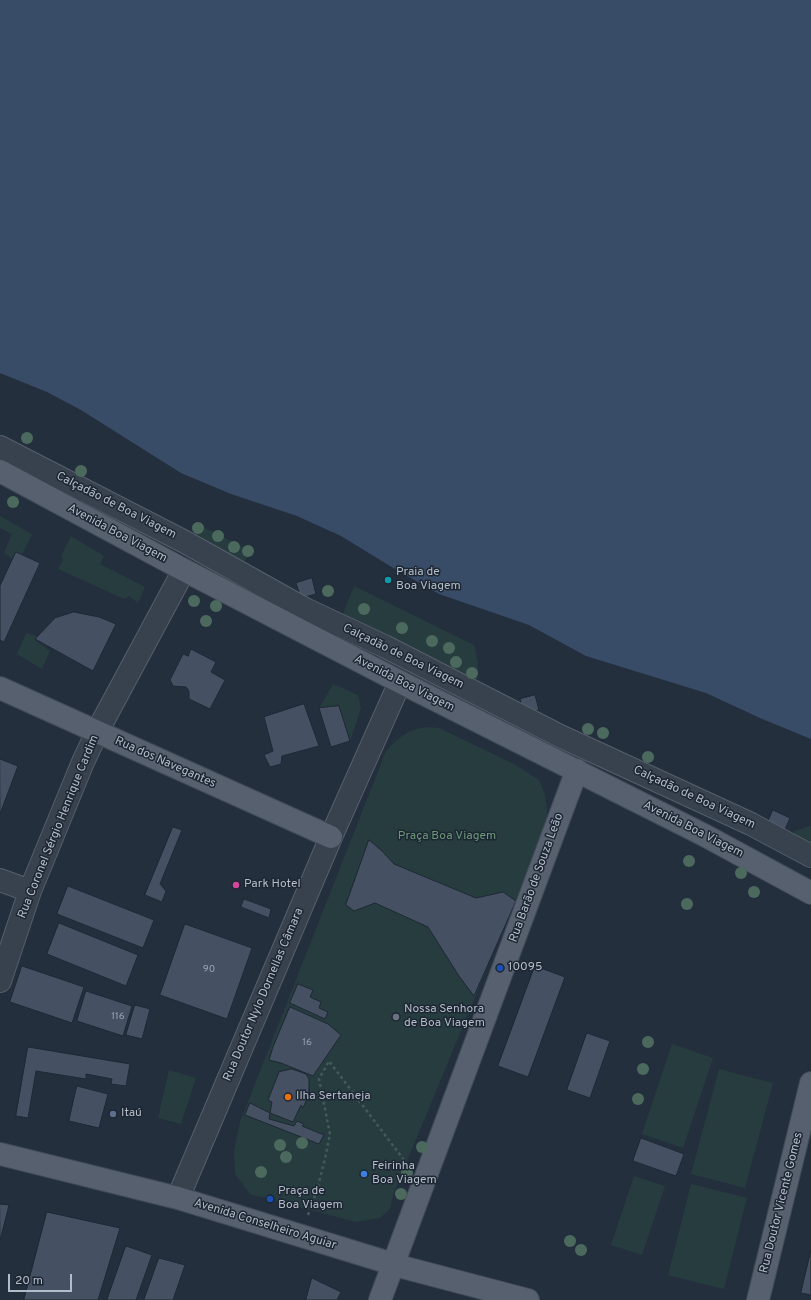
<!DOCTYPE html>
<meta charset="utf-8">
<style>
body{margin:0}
#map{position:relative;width:811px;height:1300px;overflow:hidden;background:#242f3e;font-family:Overpass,sans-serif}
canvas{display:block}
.scale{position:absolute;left:8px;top:1274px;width:64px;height:18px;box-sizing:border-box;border:2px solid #b4bcc9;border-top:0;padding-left:5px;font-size:12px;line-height:14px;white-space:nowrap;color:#b4bcc9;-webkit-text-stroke:3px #1d2633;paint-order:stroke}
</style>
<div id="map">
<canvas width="811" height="1300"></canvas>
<div class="scale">20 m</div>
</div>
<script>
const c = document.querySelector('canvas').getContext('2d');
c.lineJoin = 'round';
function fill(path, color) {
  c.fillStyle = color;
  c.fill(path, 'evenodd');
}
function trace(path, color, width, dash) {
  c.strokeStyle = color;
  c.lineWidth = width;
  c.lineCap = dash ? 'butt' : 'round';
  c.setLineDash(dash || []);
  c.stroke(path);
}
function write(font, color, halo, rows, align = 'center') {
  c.font = font + ' Overpass,sans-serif';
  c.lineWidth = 3;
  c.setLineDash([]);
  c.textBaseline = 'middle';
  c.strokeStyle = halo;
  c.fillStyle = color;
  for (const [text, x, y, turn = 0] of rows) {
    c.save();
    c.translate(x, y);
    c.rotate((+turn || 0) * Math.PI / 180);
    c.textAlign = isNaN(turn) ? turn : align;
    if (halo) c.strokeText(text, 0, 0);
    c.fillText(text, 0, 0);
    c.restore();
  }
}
const green = new Path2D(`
 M0 516 32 534 22 555 16 552 13 559 4 553 12 534 0 528Z
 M201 526 252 551 240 567 192 540Z
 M71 536 104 556 100 564 145 587 138 603 129 596 124 599 58 569 63 560 61 556Z
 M354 586 474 645 478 662 477 685 342 616Z
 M26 633 37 636 35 640 50 651 42 669 17 654Z
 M333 684 358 695 361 708 350 741 339 707 321 713 319 708Z
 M427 727 439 728 516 765 539 780 545 794 547 813 546 826 393 1195 390 1209 380 1218 356 1222 250 1194 235 1174 234 1150 240 1122 386 751C400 737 406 730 427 727Z
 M811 826V853L793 844 794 831Z
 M672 1044 713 1058 683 1148 642 1134Z
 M719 1069 773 1083 745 1188 691 1174Z
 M169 1070 196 1078 181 1124 158 1118Z
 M634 1176 665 1186 642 1255 611 1245Z
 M691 1184 747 1198 724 1289 668 1275Z`);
const water = new Path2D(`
 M0 0H811V739L760 718 706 693 586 656 529 625 439 594 390 566 341 536 297 516 231 494 181 473 81 410 47 392 0 373Z`);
const building = new Path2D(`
 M16 552 40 563 4 642 0 640V586Z
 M312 578 316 594 301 598 296 583Z
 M74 612 99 617 116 624 93 671 35 639 55 618Z
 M191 649 216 662 211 672 225 680 210 709 189 699V691L186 687 173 686 170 680 183 654 188 656Z
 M535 695 539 710 524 714 520 699Z
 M304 704 319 746 282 756 281 764 270 767 264 755 273 751 264 717Z
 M339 706 350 741 331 747 319 708Z
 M0 759 18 766 0 814Z
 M773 810 790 818 784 832 767 824Z
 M173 827 182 830 160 884 166 891 162 902 145 895Z
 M369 840 381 850 394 864 476 898 503 892 516 901 474 996 459 976 428 927 375 903 354 911 346 905Z
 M68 886 154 920 143 948 57 914Z
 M244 899 271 909 269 918 241 907Z
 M59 923 138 955 126 986 47 954Z
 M185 924 252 948 227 1019 160 995Z
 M22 966 84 987 72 1023 10 1002Z
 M535 966 565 977 528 1077 498 1066Z
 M298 984 313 990 310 997 321 1002 319 1008 328 1012 325 1019 290 1003Z
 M86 991 132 1006 123 1036 77 1021Z
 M135 1005 150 1009 142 1039 126 1035Z
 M290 1007 328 1024 341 1035 313 1076 281 1063 269 1060 273 1047Z
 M587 1033 610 1041 590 1098 567 1090Z
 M28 1047 130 1064 126 1086 111 1084 112 1079 86 1074V1079L36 1071 28 1118 16 1116Z
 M292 1069 306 1074 309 1079V1094L303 1108 301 1105 293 1122 270 1113 272 1102 268 1100 279 1072Z
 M77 1086 108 1094 99 1128 69 1121Z
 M250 1103 270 1113 269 1119 294 1126 297 1121 304 1124 302 1126 324 1135 319 1144 245 1115Z
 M641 1138 684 1154 676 1176 633 1161Z
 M0 1204 9 1205 0 1241Z
 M47 1212 120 1228 98 1300H24Z
 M126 1246 152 1255 136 1300H107Z
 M811 1250V1295L801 1293Z
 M159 1258 185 1265 173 1300H144Z
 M312 1278 341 1292 337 1300H306Z`);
const path = new Path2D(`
 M308 1215 317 1190 325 1159 330 1134 319 1079 329 1061 407 1164`);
const minor = new Path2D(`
 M0 447 185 542 305 609 384 646 560 736 751 824 811 856
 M0 880 30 891
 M0 981 30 891 83 762 97 732 184 570
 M178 1198 331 837 400 682`);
const major = new Path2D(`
 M0 471 184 570 400 682 704 835 811 893
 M0 688 331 837
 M0 1154 178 1198 406 1268 528 1300
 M380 1300 577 770
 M758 1300 811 1083`);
const trees = [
 [27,438],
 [81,471],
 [13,502],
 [198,528],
 [218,536],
 [234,547],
 [248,551],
 [328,591],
 [194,601],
 [216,606],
 [364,609],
 [206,621],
 [402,628],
 [432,641],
 [449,648],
 [456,662],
 [472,673],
 [588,729],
 [603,733],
 [648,757],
 [689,861],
 [741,873],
 [754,892],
 [687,904],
 [648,1042],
 [643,1069],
 [638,1099],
 [302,1143],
 [280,1145],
 [422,1147],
 [286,1157],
 [261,1172],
 [407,1173],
 [401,1194],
 [570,1241],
 [581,1250]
];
const markers = [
 [388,580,4,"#0f9aa8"],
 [236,885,4,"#d1479c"],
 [500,968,4,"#1a4fb4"],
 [396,1017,4,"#6b7280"],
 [288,1097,4,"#e8710a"],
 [113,1114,4,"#5c6f8a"],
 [364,1174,4,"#3f7fe0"],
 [270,1199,4,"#1a4fb4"]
];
const numberNames = [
 ["90",209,970],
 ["116",118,1017],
 ["16",307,1043]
];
const streetNames = [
 ["Calçadão de Boa Viagem",116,506,27],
 ["Avenida Boa Viagem",117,534,28],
 ["Calçadão de Boa Viagem",403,657,26],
 ["Avenida Boa Viagem",404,684,27],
 ["Rua dos Navegantes",165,763,24],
 ["Calçadão de Boa Viagem",694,798,25],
 ["Rua Coronel Sérgio Henrique Cardim",59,827,-68],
 ["Avenida Boa Viagem",693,830,27],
 ["Rua Barão de Souza Leão",537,878,-70],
 ["Rua Doutor Nylo Dornellas Câmara",264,995,-67],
 ["Rua Doutor Vicente Gomes",782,1203,-76],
 ["Avenida Conselheiro Aguiar",265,1225,17]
];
const poiNames = [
 ["Praia de",396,573],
 ["Boa Viagem",396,587],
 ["Park Hotel",244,885],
 ["10095",508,968],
 ["Nossa Senhora",404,1010],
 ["de Boa Viagem",404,1024],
 ["Ilha Sertaneja",296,1097],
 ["Itaú",121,1114],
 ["Feirinha",372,1167],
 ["Boa Viagem",372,1181],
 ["Praça de",278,1192],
 ["Boa Viagem",278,1206]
];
const parkNames = [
 ["Praça Boa Viagem",447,837]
];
fill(green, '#263c3f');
fill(water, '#394c67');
fill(building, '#455162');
trace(building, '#1f2835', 1);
trace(minor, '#565f6c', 24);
trace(major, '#414a57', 24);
trace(path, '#44595c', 2.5, [3, 3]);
trace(minor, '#38414e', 22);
trace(major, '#56606e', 22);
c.fillStyle = '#4b6a5d';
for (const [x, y] of trees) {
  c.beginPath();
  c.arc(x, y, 6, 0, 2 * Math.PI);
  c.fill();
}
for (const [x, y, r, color] of markers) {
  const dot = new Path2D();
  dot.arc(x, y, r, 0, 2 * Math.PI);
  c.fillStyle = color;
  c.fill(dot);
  trace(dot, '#1d2633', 1.5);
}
write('10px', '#98a1af', null, numberNames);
write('12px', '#b4bcc9', '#1d2633', streetNames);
write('12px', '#b4bcc9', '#1d2633', poiNames, 'left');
write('12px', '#6b9a76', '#1d2633', parkNames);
</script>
